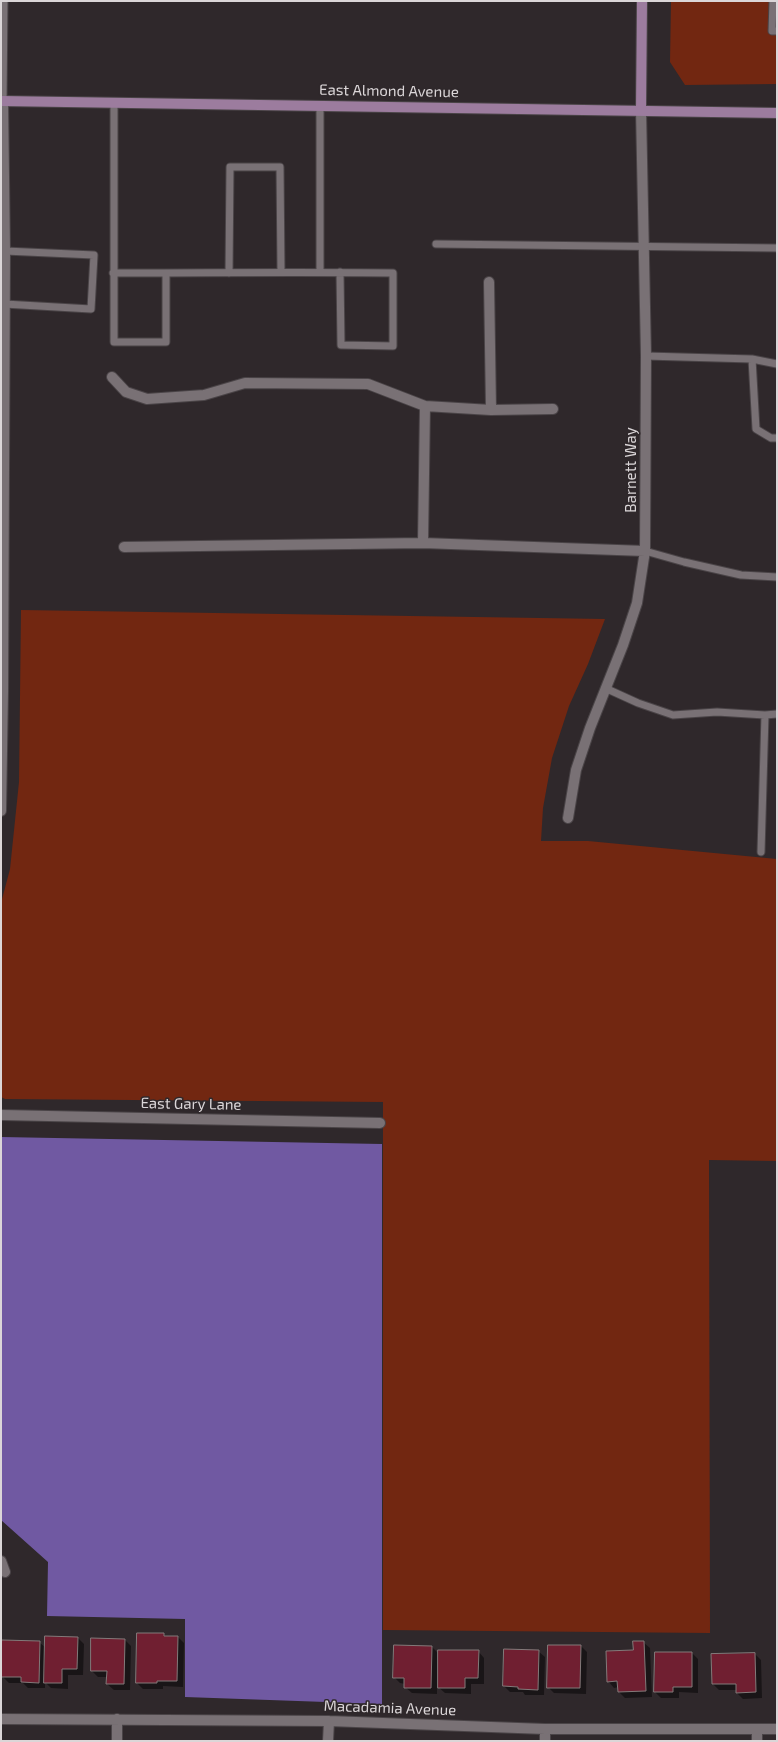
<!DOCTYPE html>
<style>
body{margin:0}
#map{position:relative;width:778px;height:1742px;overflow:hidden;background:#2f282b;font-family:"Exo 2",sans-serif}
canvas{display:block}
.frame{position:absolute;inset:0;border:2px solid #dbd6d8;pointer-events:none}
</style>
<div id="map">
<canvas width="778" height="1742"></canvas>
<div class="frame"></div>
</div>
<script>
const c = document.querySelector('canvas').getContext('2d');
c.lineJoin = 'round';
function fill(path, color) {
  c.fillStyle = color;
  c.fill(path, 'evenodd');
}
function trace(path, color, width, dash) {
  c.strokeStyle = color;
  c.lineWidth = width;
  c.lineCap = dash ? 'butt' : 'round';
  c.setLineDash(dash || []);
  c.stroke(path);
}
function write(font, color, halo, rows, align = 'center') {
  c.font = font + ' "Exo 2",sans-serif';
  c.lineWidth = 3;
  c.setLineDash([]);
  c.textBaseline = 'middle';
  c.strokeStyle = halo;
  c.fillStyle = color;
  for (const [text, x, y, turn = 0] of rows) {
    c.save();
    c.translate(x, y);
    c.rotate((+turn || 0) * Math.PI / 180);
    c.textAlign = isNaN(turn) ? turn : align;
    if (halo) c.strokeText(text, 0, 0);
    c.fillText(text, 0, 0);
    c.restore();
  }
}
const green = new Path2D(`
 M671 1H777V84L685 85 670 62Z
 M21 610 605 619 588 664 569 706 552 758 543 808 541 841H588L777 859V1161L709 1160 710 1633 383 1630V1102L5 1099 1 1097V903L10 869 19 782Z`);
const water = new Path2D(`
 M1 1137 382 1144V1704L185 1697V1619L47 1616 48 1562 1 1520Z`);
const shadow = new Path2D(`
 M164 1634 166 1637H178L184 1643 183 1687 163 1686V1689H143L137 1683Z
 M78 1638 84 1644 83 1675H68V1689L51 1688 45 1682V1688H28L23 1683H9L2 1676 1 1680V1645L3 1647 39 1642 46 1648Z
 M125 1640 131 1646 130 1690H114L107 1684 108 1677H98L92 1671Z
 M643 1642 650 1648 652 1697 625 1698 619 1692V1687L614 1688 608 1681 634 1651Z
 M581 1646 587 1652 586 1694 554 1693 548 1687Z
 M432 1647 439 1654 478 1651 484 1658V1684H471V1694L445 1693 437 1686V1694L412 1693 405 1687V1684L400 1683 394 1677Z
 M538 1651 545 1657 544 1695H525L523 1692H510L504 1686Z
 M692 1653 698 1659V1693L679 1692V1698H661L655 1692Z
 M755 1654 761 1660 762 1698 743 1699 737 1693V1690H719L713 1684Z`);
const building = new Path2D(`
 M137 1633H164V1636H178L177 1681H157V1683H136Z
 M45 1636 78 1637 77 1669H62V1683H44Z
 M91 1638 125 1639 124 1684H106L107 1671H91Z
 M2 1640 40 1641 39 1683 21 1682V1677H1Z
 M633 1641H644L646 1691 618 1692 617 1681 607 1682 606 1651 633 1650Z
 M394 1645 432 1646 431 1688H404V1678H393Z
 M548 1645H581L580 1688H547Z
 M504 1649 539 1650 538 1690 518 1689V1687L503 1686Z
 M438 1650H479L478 1678H465V1688H438Z
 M655 1652H692V1687H673V1692H654Z
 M755 1653 756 1692 736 1693V1684H712L711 1654Z`);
const service = new Path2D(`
 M773 1 772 31H777
 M3 101 4 1
 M114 103V342H166V273
 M320 105V272
 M436 244 777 248
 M113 273C206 273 300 272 393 273V346L341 345 340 272
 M229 273 230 167H280L281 272
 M4 304 91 309 94 255 5 251
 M646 356 752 359 777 364
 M752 359 756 429 771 438H777
 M645 551 684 562 741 575 777 577
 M605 688 638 703 673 715 717 712 765 715 777 714
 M761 852 765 715`);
const minor = new Path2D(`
 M489 282 491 410
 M112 377 126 392 147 399 204 395 245 383 368 384 425 406 491 410 553 409
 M423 543 425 406
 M124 547 423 543 645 551
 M1 811 3 692 5 251 3 101
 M568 818 576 770 590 728 623 645 637 603 645 551 646 356 641 110
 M1 1115 380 1123
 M1 1561 5 1572
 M1 1719 329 1721 545 1729H777
 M117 1741V1719
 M328 1741 329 1721
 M545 1741V1729
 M757 1741V1729`);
const secondary = new Path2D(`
 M1 101 777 113
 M641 110 642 1`);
const streetNames = [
 ["East Almond Avenue",389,91,1],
 ["Barnett Way",631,470,-90],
 ["East Gary Lane",191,1104,1],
 ["Macadamia Avenue",390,1708,2]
];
fill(green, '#722711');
fill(water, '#7059a2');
fill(shadow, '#0007');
fill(building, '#701f31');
trace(building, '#837a7a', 1);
trace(service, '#4a4447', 9);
trace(minor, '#4a4447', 12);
trace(secondary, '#4a4447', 12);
trace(service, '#797175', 7);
trace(minor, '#797175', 10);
trace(secondary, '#9c7c9e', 10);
write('15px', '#dbd6d8', '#2f282b', streetNames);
</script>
